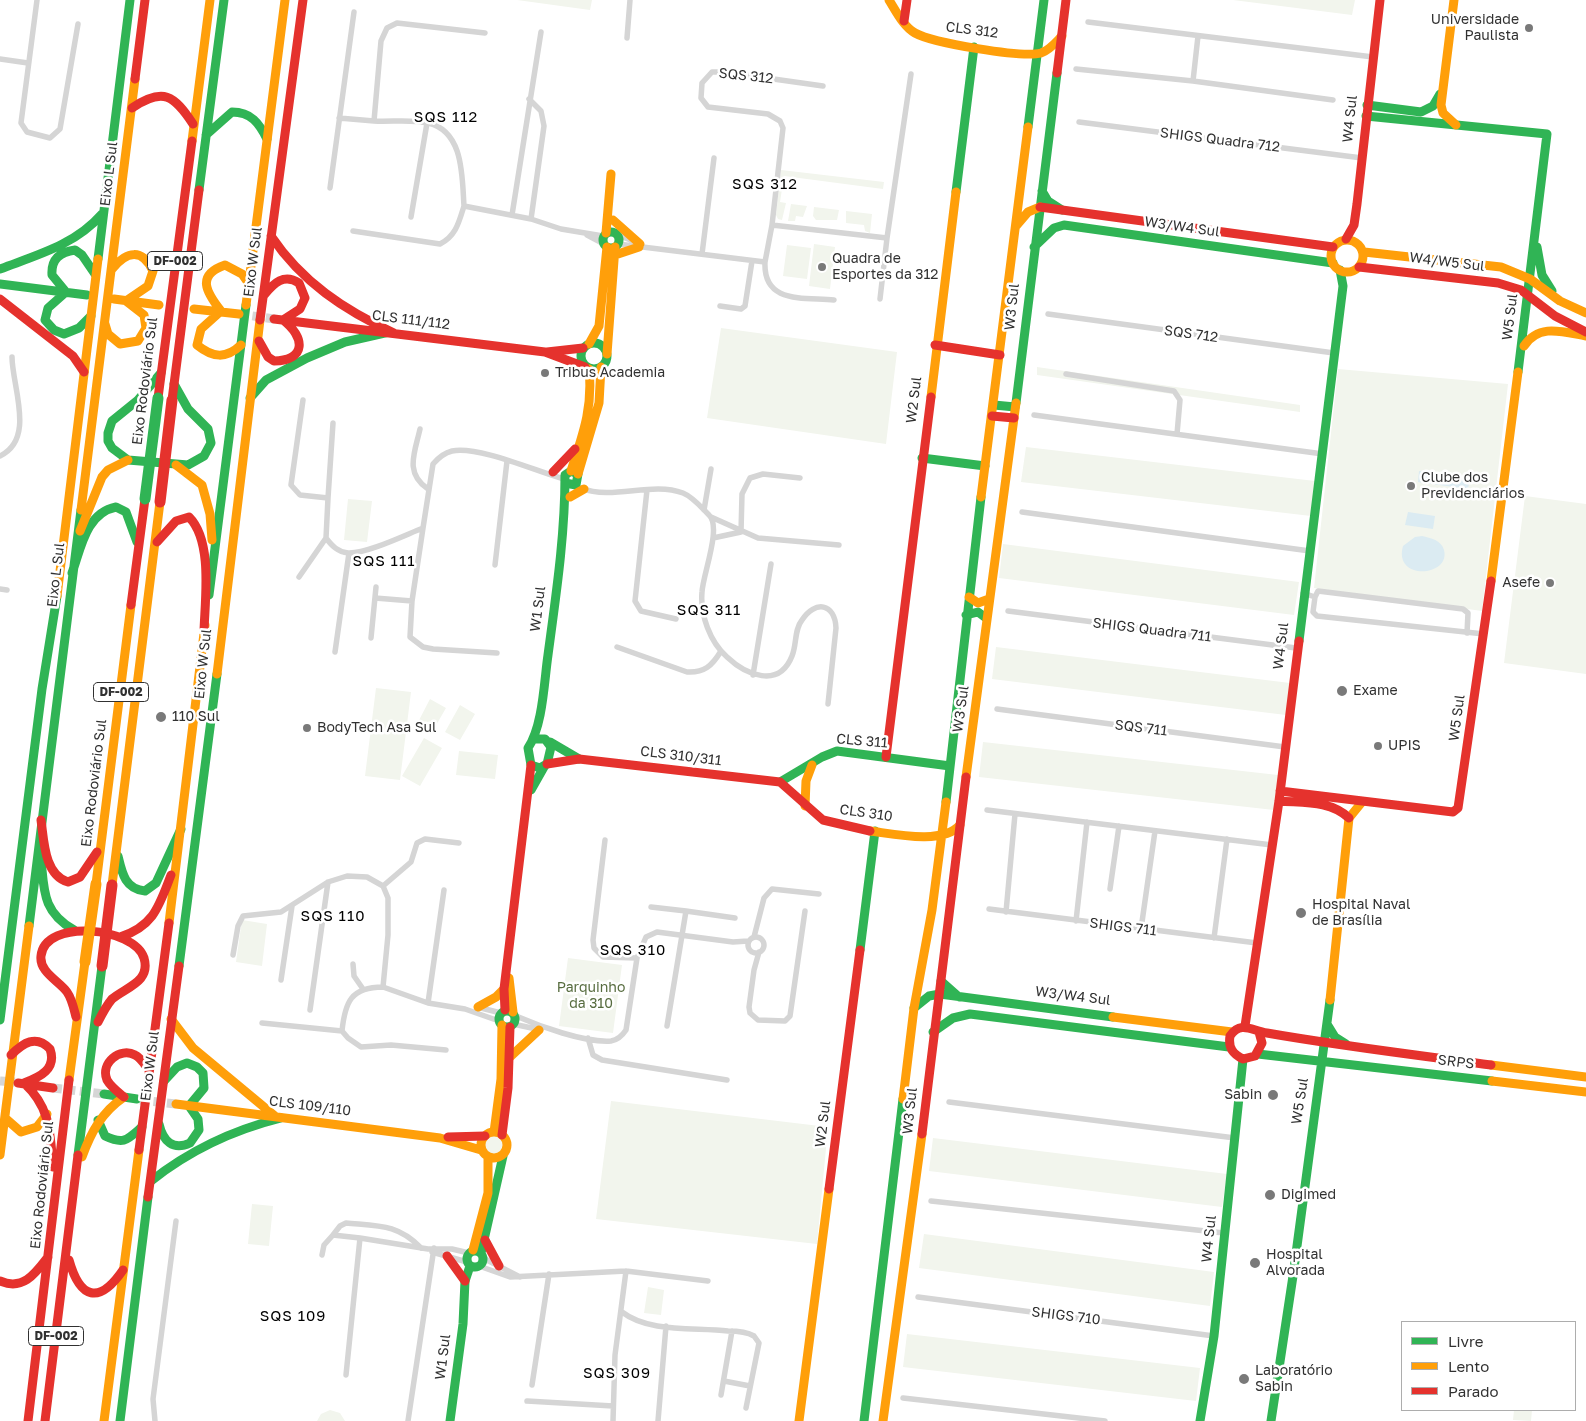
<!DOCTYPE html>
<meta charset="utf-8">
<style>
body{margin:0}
#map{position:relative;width:1586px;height:1421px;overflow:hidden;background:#fff;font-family:"Golos Text",sans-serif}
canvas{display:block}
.legend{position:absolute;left:1401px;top:1321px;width:175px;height:90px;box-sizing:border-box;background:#fff;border:1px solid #adadad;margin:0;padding:6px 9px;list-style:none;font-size:15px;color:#313131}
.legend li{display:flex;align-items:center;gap:10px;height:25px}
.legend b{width:25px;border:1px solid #adadad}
</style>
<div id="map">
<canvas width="1586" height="1421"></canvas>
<ul class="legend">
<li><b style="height:6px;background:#30b455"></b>Livre</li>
<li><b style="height:6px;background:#ff9f0a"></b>Lento</li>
<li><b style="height:6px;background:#e5322d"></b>Parado</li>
</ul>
</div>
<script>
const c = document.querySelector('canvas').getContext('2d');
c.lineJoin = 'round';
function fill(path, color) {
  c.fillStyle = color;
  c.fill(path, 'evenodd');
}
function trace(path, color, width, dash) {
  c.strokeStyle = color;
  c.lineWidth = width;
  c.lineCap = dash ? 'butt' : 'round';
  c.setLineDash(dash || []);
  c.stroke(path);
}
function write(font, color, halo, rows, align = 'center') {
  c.font = font + ' "Golos Text",sans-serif';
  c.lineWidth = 5;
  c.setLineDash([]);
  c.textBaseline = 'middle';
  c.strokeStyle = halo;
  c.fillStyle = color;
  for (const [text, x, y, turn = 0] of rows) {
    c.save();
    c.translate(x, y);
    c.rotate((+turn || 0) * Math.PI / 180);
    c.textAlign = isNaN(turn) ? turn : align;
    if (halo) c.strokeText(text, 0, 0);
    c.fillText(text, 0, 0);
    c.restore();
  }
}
const green = new Path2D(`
 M517 0H592L590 10Z
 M1233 0H1355L1352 15Z
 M781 170 884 182 883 189 784 176 780 202 786 203 782 220 778 219 776 215Z
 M791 204 807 206 803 217 796 216 795 221H788Z
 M814 207 839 210 837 220H816L813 216Z
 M846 211 872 214 870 233 865 231 864 225 846 223Z
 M814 244 835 247 830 289 809 286Z
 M787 245 811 248 807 279 783 276Z
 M721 328 897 352 886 444 707 418Z
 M1037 367 1300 405V412L1037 375Z
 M1338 369 1508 384 1482 611 1314 588Z
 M1026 447 1315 481 1311 516 1021 482Z
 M1525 496 1586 504V674L1504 663Z
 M348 499 372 501 367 542 344 540Z
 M1003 544 1299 582 1294 615 999 578Z
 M996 647 1290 683 1286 715 992 679Z
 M376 688 411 692 400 780 365 776Z
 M430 699 446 708 431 734 416 726Z
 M460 705 475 714 460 740 445 732Z
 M424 738 442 748 420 786 402 776Z
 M983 742 1278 775 1274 810 979 777Z
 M459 751 498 755 495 779 456 775Z
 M242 920 267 924 262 966 236 962Z
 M568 958 622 965 613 1033 559 1026Z
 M611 1101 828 1127 817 1244 596 1219Z
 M483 1145a11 11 0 1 1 22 0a11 11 0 1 1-22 0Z
 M933 1138 1227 1174 1222 1207 929 1171Z
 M252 1204 273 1206 269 1246 248 1244Z
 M924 1234 1214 1272 1210 1306 919 1268Z
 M648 1287 664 1290 661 1315 644 1313Z
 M907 1334 1200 1368 1196 1401 903 1367Z
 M330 1410 340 1413 345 1421H317L321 1414Z
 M1514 1410H1532L1531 1421 1513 1420Z`);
const water = new Path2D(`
 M1419 471 1470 478 1468 489 1418 482Z
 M1408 512 1435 516 1433 529 1405 525Z
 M1422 536C1431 538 1441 540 1444 550 1451 577 1393 581 1403 546L1415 537Z`);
const secondaryTunnel = new Path2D(`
 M239 314 274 319
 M0 1081 15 1082
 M53 1088 104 1094
 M140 1100 176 1104`);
const street = new Path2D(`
 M37 0 21 123 27 132 50 138 60 129 78 24
 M1088 22 1373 57
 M485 33 397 23 387 28 381 41 374 121C391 122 411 119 428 123 464 131 462 177 464 206L531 219 561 229 603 236
 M627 38 630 0
 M0 59 28 63
 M1076 69 1193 81 1333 100
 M1193 81 1198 36
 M529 99 541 111 544 126 531 219
 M339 118 374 121
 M1079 122 1362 158
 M330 188 354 12
 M512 215 541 32
 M411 217 427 123
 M772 225 887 238
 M353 231 440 244C456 236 459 222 464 206
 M587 235 604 244
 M618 235 633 241
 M618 244 765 262 772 225 783 128 780 121 768 114 708 107 701 98 702 83 712 72H724L823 86
 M702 254 714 158
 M765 262C763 304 803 297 834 300
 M880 299 887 238 911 74
 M720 306 741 309 745 306 752 261
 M1048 314 1334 353
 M1066 374 1174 391 1180 400 1177 434
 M303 400 291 485 300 495 328 498 333 423
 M1034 415 1323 454
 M420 429C415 452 404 473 428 489
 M0 456C36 439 12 386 12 357
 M581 488C613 501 651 481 683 493 693 497 702 508 709 515 722 527 703 574 702 592 700 615 710 642 727 657 746 675 779 689 792 656 797 644 794 630 802 620 815 600 835 603 836 628L828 704
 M647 490 635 601 641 611 676 619
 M704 510 711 469
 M1022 512 1310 551
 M711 517 758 538 839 545
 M423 528 412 601 410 637 423 647 433 649 497 653
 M741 532 742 494 750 478 763 474 800 478
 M326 538C332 546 338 552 348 553 366 554 405 535 423 528L433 464C439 457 444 453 452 451 480 446 535 471 564 479
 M713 538 741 532
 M495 565 507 461
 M299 577 326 538 328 498
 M0 589 7 590
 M1303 593 1315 597 1313 612 1317 616 1484 634
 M1315 597 1318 591 1463 609 1468 613 1467 633
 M375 598 412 601
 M1008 611 1296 648
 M371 638 376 587
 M617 647 687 672C704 673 712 666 721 651
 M335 652 349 553
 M753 675 771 564
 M997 709 1285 747
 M987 810 1272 845
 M383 886 411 862 417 843 425 839 459 843
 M1110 889 1119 826
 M651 907 686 911
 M989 909 1257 943
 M1006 912 1015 814
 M1076 921 1087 822
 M1141 929 1155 831
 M748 945a8 8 0 1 1 16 0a8 8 0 1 1-16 0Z
 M754 937 764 898 772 889 819 894
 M1214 938 1227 839
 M759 952 754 970 749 1007 750 1013 758 1020 785 1021 790 1016 805 911
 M233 955 238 926 243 916 281 912 328 882 347 876 367 877 383 886 388 898V935L383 987 428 1003 465 1009 499 1021
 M637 958 646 937 657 932 733 942 748 941
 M353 964 354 976 363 989
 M281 980 292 906
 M383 987C351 987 345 1002 342 1031L348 1038 361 1047 391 1045 446 1050
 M428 1003 444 890
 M477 1007 501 1013
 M310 1010 328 882
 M516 1016C539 1026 585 1043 611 1041 618 1040 622 1036 626 1030L637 958 603 957 594 948 593 940 605 840
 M262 1023 342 1031
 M513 1024 541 1030
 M667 1026 686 911 735 918
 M588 1038 593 1055 602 1060 727 1080
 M949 1102 1235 1138
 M931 1201 1224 1233
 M333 1235 340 1226 346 1223C378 1226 398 1224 421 1248
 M432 1252 467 1262
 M322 1255 324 1245 333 1235 360 1238
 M483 1258 520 1277
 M479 1266 510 1277 626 1271 708 1281
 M918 1297 1214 1336
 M622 1312C649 1333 695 1327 728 1331 736 1331 747 1332 754 1336L759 1343 746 1408
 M346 1375 360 1238 428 1249H452L469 1253
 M724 1381 750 1386
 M532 1385 549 1274
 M721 1395 732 1331
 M903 1398 1105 1421
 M527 1401 613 1406
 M155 1421 153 1399 176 1221
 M408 1421 434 1248
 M613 1421 615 1355 626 1271
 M658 1421 666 1326`);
const fast = new Path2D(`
 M1367 105 1421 112 1433 106 1440 94
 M1366 116 1547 134 1518 372
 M1028 127 1044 0
 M206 135 232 112C251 112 259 123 267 139
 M199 190 224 0
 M1042 191 1048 201 1062 210
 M956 192 974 47
 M603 240a8 8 0 1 1 16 0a8 8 0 1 1-16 0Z
 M1034 247 1054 228 1064 225 1333 263
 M1537 247 1542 275 1552 291
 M98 259 130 0
 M0 269C37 255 75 245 102 214
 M0 284 87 295
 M91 316 79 328 64 334 54 330 45 320 48 308 66 292 52 275C51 259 60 252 75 250L82 255 95 274
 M581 356a13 13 0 1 1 26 0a13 13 0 1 1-26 0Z
 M161 373 138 400 112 421 108 433V441L112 448 128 460 188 465 204 456 211 443 208 429 188 409 174 384
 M250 398 266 380 307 358 345 342 389 332
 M1016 403 1057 73
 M994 405 1015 407
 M922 458 985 466
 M72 573C81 548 86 513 116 507L126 512 137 542
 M209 595 246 305
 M966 615 978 612 986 618
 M1299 641 1343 286 1340 270
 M534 739H545L551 747 547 764 540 768 531 765 528 748C543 726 544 682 548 655 556 595 565 536 565 475L571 471 578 474 576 485 565 483
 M550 742 579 759
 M780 782 822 757 837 751 950 766
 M531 790 544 767
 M946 802 981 497
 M40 851C45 886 39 910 74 930
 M118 856C122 873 125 889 145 891L156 883 181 829
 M29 926 81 510
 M860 950 875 831
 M179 966 217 674
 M941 981 959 997
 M914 1008 929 996 940 994 1113 1017
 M499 1019a8 8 0 1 1 16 0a8 8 0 1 1-16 0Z
 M0 1020 42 689 57 596
 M1327 1024 1335 1037 1346 1044
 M933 1032 953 1018 970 1014 1229 1047
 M1258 1054 1492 1081
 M104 1094 137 1099
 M98 1120 105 1136C124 1145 127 1140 142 1127
 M159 1124C163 1141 173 1151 190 1143L199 1130 198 1119 189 1106 204 1088 203 1073 197 1067 187 1063 177 1067 164 1081
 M78 1155 102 966
 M151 1181C190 1150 233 1130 281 1118
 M467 1259a8 8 0 1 1 16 0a8 8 0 1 1-16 0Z
 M481 1253 503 1156
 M120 1421 148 1197
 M450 1421 463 1324 465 1281 470 1266
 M864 1421 903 1099
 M1200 1421 1214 1336 1243 1059
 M1271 1421 1293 1276 1330 1000`);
const slow = new Path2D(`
 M889 0C896 11 903 26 915 33 933 43 1022 58 1041 53 1050 50 1056 42 1062 36
 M1454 0 1441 105 1443 113 1456 125
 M192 141 210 0
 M613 220 640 244
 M1016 226 1028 212 1040 207
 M606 233 611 174
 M1331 256a16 16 0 1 1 32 0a16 16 0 1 1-32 0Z
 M1364 252 1501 267 1530 279 1560 301 1586 313
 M615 255 639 247
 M114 299 159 305
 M246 305 285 0
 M194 309 239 314
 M105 324 108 334 120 344 138 341 146 328 144 315 126 301 148 286 153 271C142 248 127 251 112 269
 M589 344 599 326 607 247
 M241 345C226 359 213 358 197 345L201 329 221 311C206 292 196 275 225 265L242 274 249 284
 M1524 346C1539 323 1563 332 1586 336
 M607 354 615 247
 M931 397 956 192
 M176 465 202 485 210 514 212 540
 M571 471C583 434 593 408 589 369
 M578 474 599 403 601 367
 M570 497 584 489
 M981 497 1028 127
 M81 510 135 79
 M80 531 102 477 108 470 128 460
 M1491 581 1518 372
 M57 596 98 259
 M969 597 978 603 989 599
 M217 674 260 320
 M966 777 1016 403
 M805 806 806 781 812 765
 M870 831C894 834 943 845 960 825
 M96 884 131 605
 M112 885 160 502
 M169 923 205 625
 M509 978 513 1012
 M1330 1000 1349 818 1362 802
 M478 1007 496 997 504 989
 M1113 1017 1232 1032
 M171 1019 193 1048 276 1117
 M510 1057 539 1030
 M1491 1065 1586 1077
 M69 1080 85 962
 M1492 1081 1586 1092
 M903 1099 914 1008 932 910 946 802
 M176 1104 440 1138 481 1150
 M5 1118 21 1132 37 1127 47 1114
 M481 1145a13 13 0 1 1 26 0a13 13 0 1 1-26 0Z
 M494 1132 501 1079 502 1025
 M0 1155 29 926
 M82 1157C91 1132 102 1112 124 1097
 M473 1250 488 1193V1157
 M104 1421 139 1150
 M799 1421 829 1189
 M883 1421 922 1134`);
const jam = new Path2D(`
 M904 21 907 0
 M1057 73 1066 0
 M135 79 145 0
 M132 108C163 87 174 95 193 124
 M1040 207 1333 247
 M271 236C302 282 344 310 394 333
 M1346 239 1354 225 1357 204 1380 0
 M1359 267 1498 283 1521 290 1555 316 1586 332
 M0 299 73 356 84 372
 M274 319 545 352 585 367
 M260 320 303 0
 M259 341 268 357 274 361C307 360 305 337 283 320L300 309 305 298 299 283C284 273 274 283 264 295
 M935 345 1000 355
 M547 352 583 348
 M158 398 192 141
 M172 400 199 190
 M992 416 1014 418
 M553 472 575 449
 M157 542 176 521 189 517C213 541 205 599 204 631
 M131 605 145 499
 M886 757 931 397
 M547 764 579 759 780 782 823 820 870 831
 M1280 791 1453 812 1458 808 1491 581
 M1279 801C1303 803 1330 800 1349 818
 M41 820C44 840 44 875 68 882L80 877 97 852
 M120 937C154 926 159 906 171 875
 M505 1010 504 989 531 765
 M76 1017C74 1009 72 999 67 992 59 981 39 972 41 956 45 918 134 927 144 958 151 982 126 987 112 999 106 1006 102 1014 98 1022
 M1245 1026 1279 801 1299 641
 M1259 1032 1262 1043 1255 1056 1243 1059C1233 1054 1228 1048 1230 1036 1241 1020 1252 1031 1267 1033 1341 1046 1416 1055 1491 1065
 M11 1055C23 1043 36 1034 50 1049 57 1069 40 1077 24 1083
 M18 1083 53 1088
 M24 1083C51 1108 50 1133 53 1167
 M124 1097C118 1092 111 1087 107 1080 100 1063 120 1047 135 1055 141 1058 145 1065 149 1070
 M922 1134 966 777
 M502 1135 508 1088 510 1027
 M448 1137 485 1136
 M139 1150 169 923
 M829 1189 860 950
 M148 1197 179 966
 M485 1240 499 1266
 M447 1256 465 1281
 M69 1260C80 1299 99 1305 123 1270
 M0 1281C23 1291 35 1274 48 1257
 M28 1421 69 1080
 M45 1421 78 1155`);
const fastBridge = new Path2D(`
 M145 499 158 398`);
const slowBridge = new Path2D(`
 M85 962 96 884`);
const jamBridge = new Path2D(`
 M160 502 172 400
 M102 966 112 885`);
const markers = [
 [1529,28,5,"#797979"],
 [822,267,5,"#797979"],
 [545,373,5,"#797979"],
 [1411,486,5,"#797979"],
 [1550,583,5,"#797979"],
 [1342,691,6,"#797979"],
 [161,717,6,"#797979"],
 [307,728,5,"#797979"],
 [1378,746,5,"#797979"],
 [1301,913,6,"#797979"],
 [1273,1095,6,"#797979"],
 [1270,1195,6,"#797979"],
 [1255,1263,6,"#797979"],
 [1244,1379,6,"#797979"]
];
const shields = [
 [175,261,55],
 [121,692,55],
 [56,1336,55]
];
const shieldNames = [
 ["DF-002",175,261],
 ["DF-002",121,692],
 ["DF-002",56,1336]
];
const poiNames = [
 ["Universidade",1519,20,"right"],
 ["Paulista",1519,36,"right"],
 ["Quadra de",832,259],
 ["Esportes da 312",832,275],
 ["Tribus Academia",555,373],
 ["Clube dos",1421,478],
 ["Previdenciários",1421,494],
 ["Asefe",1540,583,"right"],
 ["Exame",1353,691],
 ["110 Sul",172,717],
 ["BodyTech Asa Sul",317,728],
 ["UPIS",1388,746],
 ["Hospital Naval",1312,905],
 ["de Brasília",1312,921],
 ["Sabin",1262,1095,"right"],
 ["Digimed",1281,1195],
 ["Hospital",1266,1255],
 ["Alvorada",1266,1271],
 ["Laboratório",1255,1371],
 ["Sabin",1255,1387]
];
const streetNames = [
 ["CLS 312",972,30,7],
 ["SQS 312",746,76,6],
 ["W4 Sul",1350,119,-84],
 ["SHIGS Quadra 712",1220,140,7],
 ["Eixo L Sul",109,174,-83],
 ["W3/W4 Sul",1182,227,8],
 ["Eixo W Sul",253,262,-83],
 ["W4/W5 Sul",1447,262,7],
 ["W3 Sul",1012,307,-84],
 ["W5 Sul",1510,317,-83],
 ["CLS 111/112",411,320,7],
 ["SQS 712",1191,334,8],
 ["Eixo Rodoviário Sul",145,381,-83],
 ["W2 Sul",914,400,-83],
 ["Eixo L Sul",56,575,-83],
 ["W1 Sul",538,609,-83],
 ["SHIGS Quadra 711",1152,630,7],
 ["W4 Sul",1281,646,-83],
 ["Eixo W Sul",203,664,-84],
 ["W3 Sul",961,709,-82],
 ["W5 Sul",1457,718,-82],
 ["SQS 711",1141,728,7],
 ["CLS 311",862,741,5],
 ["CLS 310/311",681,756,7],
 ["Eixo Rodoviário Sul",94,783,-83],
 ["CLS 310",866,813,8],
 ["SHIGS 711",1123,927,7],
 ["W3/W4 Sul",1073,996,7],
 ["SRPS",1456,1062,7],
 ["Eixo W Sul",150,1066,-83],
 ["W5 Sul",1300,1101,-81],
 ["CLS 109/110",310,1106,7],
 ["W3 Sul",910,1111,-84],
 ["W2 Sul",823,1124,-83],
 ["Eixo Rodoviário Sul",42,1185,-84],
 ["W4 Sul",1209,1239,-84],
 ["SHIGS 710",1066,1316,7],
 ["W1 Sul",443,1357,-83]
];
const parkNames = [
 ["Parquinho",591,988],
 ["da 310",591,1004]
];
const neighbourhoodNames = [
 ["SQS 112",446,117],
 ["SQS 312",765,184],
 ["SQS 111",384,561],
 ["SQS 311",709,610],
 ["SQS 110",333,916],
 ["SQS 310",633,950],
 ["SQS 109",293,1316],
 ["SQS 309",617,1373]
];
fill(green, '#f2f5ed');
fill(water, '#dbebf2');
trace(secondaryTunnel, '#d6d6d6', 9, [9, 4.5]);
trace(street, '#d5d5d5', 5.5);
trace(fast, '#30b455', 9);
trace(slow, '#ff9f0a', 9);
trace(jam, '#e5322d', 9);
trace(fastBridge, '#30b455', 11);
trace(slowBridge, '#ff9f0a', 11);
trace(jamBridge, '#e5322d', 11);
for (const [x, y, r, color] of markers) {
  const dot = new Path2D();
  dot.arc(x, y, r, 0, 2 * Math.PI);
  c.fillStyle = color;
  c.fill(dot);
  trace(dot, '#fff', 2);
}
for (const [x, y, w] of shields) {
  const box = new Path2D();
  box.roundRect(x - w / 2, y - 9.5, w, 19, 4);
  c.fillStyle = '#fff';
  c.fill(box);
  trace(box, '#313131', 1);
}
write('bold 12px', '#313131', null, shieldNames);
write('14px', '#313131', '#fff', poiNames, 'left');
write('14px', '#313131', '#fff', streetNames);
write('14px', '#576c3f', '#fff', parkNames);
c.letterSpacing = '1px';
write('15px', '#000', '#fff', neighbourhoodNames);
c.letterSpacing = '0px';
</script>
